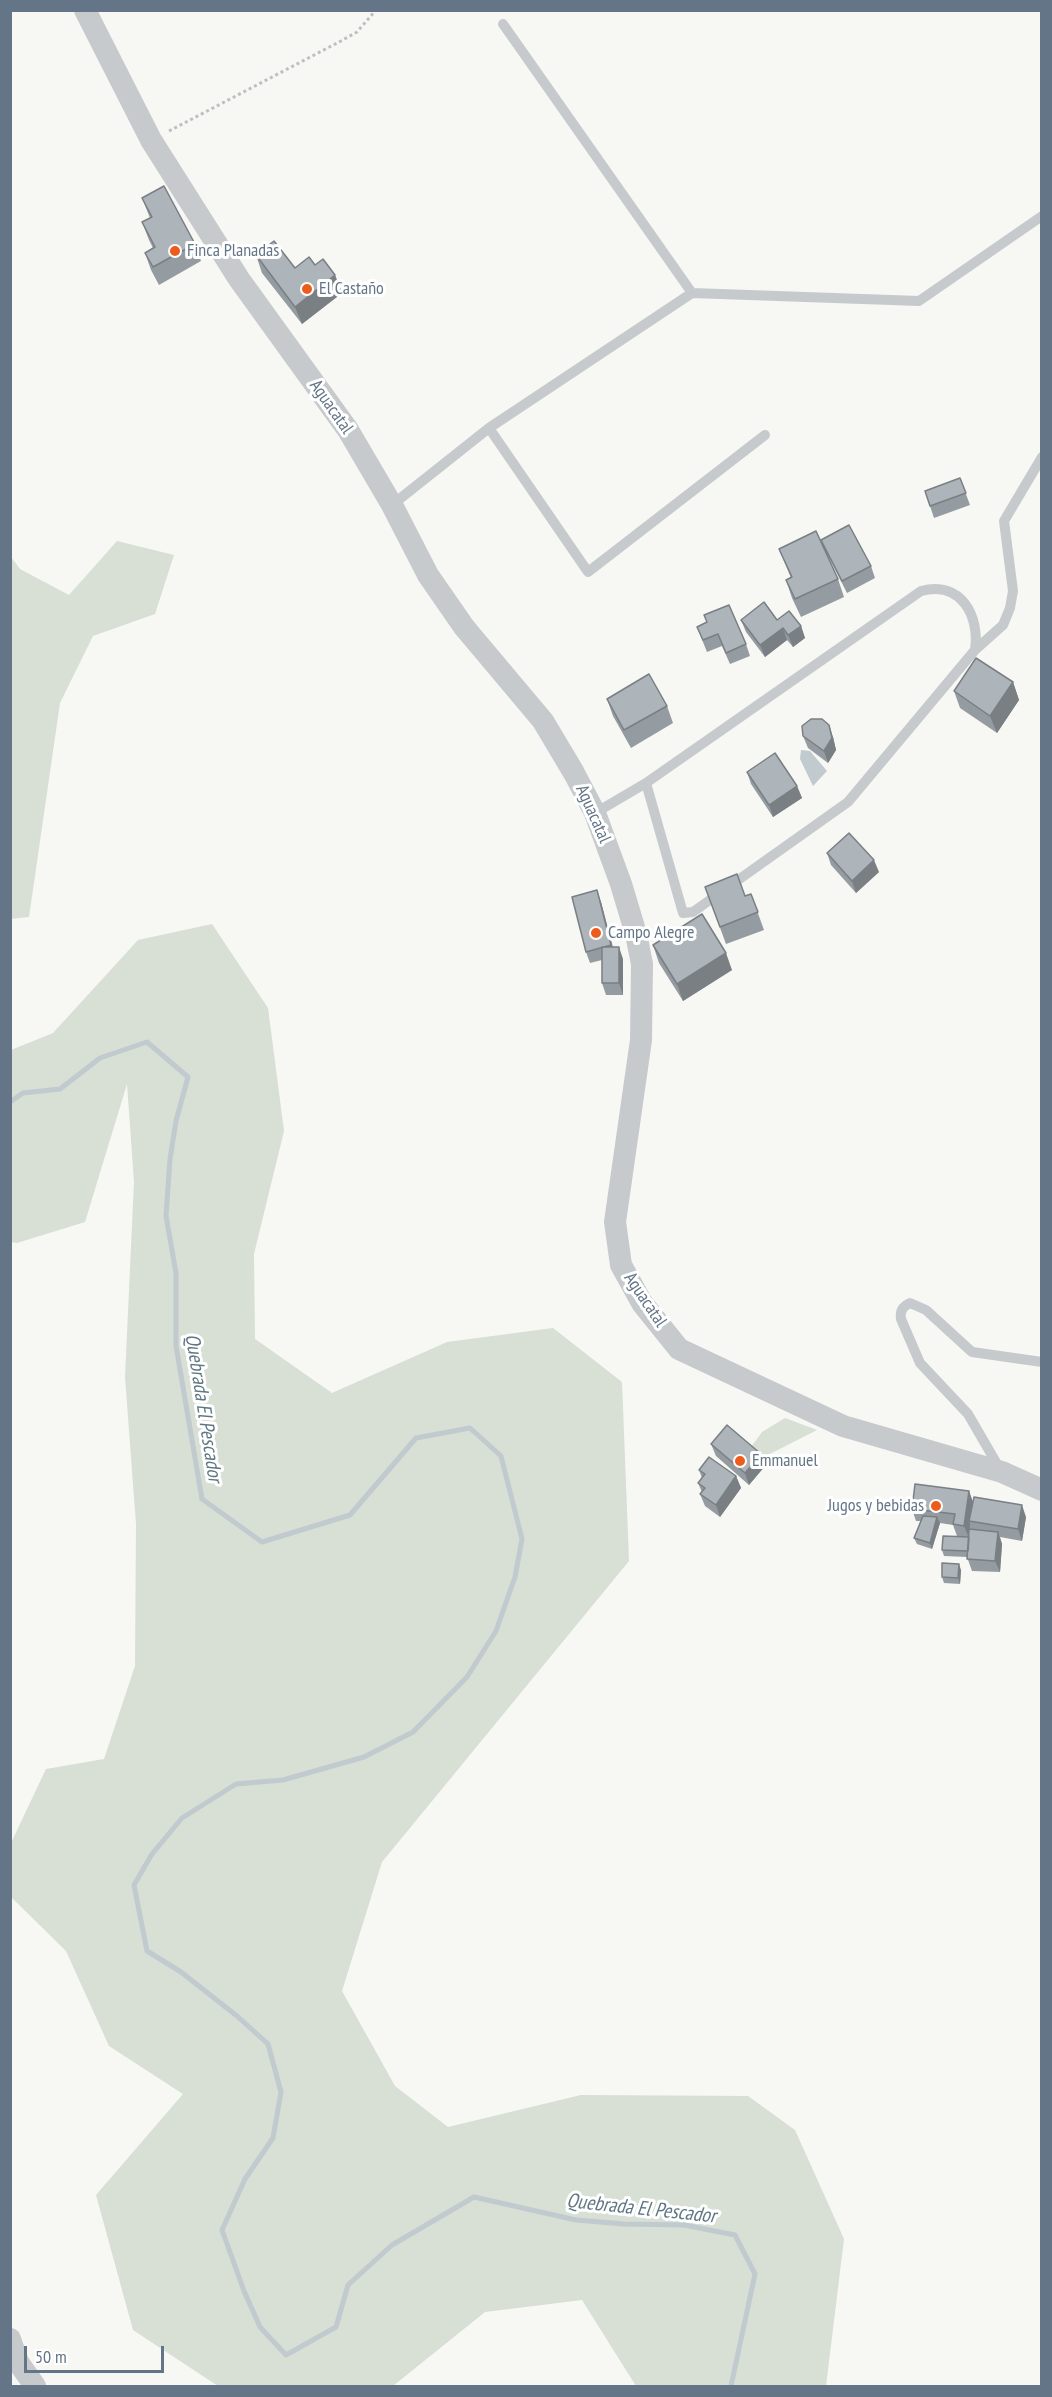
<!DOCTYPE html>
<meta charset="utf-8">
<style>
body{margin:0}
#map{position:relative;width:1052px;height:2397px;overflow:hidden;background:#f7f7f4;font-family:"PT Sans Narrow",sans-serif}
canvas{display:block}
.frame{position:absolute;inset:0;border:12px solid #647587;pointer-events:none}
.scale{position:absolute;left:24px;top:2346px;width:140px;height:27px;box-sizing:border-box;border:3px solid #647587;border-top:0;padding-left:8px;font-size:18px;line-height:21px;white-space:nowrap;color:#647587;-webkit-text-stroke:4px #fff;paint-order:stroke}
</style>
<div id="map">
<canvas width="1052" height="2397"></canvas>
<div class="frame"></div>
<div class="scale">50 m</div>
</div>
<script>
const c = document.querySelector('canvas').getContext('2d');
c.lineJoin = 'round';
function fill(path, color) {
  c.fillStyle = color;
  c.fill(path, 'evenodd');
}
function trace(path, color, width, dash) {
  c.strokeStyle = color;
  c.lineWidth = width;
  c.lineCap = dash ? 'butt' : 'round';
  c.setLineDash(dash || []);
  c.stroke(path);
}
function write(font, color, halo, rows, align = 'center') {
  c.font = font + ' "PT Sans Narrow",sans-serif';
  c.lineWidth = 6;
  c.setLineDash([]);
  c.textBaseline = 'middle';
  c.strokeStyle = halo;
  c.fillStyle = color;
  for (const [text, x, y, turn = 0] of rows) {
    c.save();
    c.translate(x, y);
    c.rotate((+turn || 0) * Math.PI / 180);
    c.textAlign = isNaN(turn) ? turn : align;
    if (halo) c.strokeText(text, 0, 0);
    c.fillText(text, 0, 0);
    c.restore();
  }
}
const green = new Path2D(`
 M117 541 174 555 155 614 93 636 60 703 29 917 11 919V557L20 569 69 595Z
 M212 924 268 1008 284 1131 254 1254 255 1339 332 1393 447 1342 553 1328 622 1382 629 1561 382 1862 342 1991 395 2086 448 2127 581 2095 748 2096 795 2130 844 2239 826 2386H636L582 2300 485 2312 393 2386H218L133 2330 96 2195 183 2094 109 2046 66 1951 10 1896 11 1843 46 1769 104 1759 135 1666 136 1524 125 1377 134 1182 127 1084 85 1222 17 1243 11 1242V1050L53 1033 138 940Z
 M785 1418 817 1430 764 1457 751 1447 762 1432Z`);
const water = new Path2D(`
 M801 750 810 751 827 771 813 786 800 759Z`);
const stream = new Path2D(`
 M10 1102 23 1093 60 1089 100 1058 147 1042 188 1077 176 1121 170 1159 166 1216 176 1273V1346L202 1499 262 1542 350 1515 416 1438 470 1428 501 1456 522 1539 515 1577 496 1631 467 1677 413 1732 364 1757 283 1780 236 1784 182 1818 152 1854 134 1885 147 1951 181 1972 237 2016 268 2044 281 2092 273 2138 245 2179 222 2230 244 2291 260 2327 286 2355 336 2327 348 2285 392 2245 474 2197 576 2220 624 2224 684 2225 735 2235 755 2274 731 2386`);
const path = new Path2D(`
 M169 131 339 42 357 32 376 10`);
const service = new Path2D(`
 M503 24 692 293
 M489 428 588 572 765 435
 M392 505 489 428 692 293 919 301 1042 216
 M975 650 1003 625 1010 608 1013 591 1004 521 1042 457
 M595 813 646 783 921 591C961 580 980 616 975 650L848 802 693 912 683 913 646 783
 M1001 1471 968 1414 920 1363 901 1319C900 1311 902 1307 910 1303L926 1310 972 1352 1042 1362`);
const minor = new Path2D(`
 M85 10 151 140 239 279 348 430 392 505 428 575 464 627 543 721 574 773 595 813 621 884 636 934 642 964 641 1040 615 1222 621 1265 642 1303 679 1349 843 1426 1002 1472 1042 1490
 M10 2339 18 2362 35 2386`);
const wall = new Path2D(`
 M142 198 195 244 201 261 159 285 151 270 145 253 153 248 149 240 142 222 150 218Z
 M256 255 295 268 315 265 335 275 342 293 302 324 262 273Z
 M960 478 970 505 934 518 925 491Z
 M821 540 871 566 875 578 847 593 826 552Z
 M779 549 838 579 844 597 801 617 792 598 786 580 791 578Z
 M704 615 746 644 750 656 730 664 722 646 707 652 697 627 707 622Z
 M741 620H777L801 626 805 638 793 647 787 640 765 657 746 632Z
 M1013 682 1019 700 997 733 960 708 954 691Z
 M607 699 667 706 673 723 631 748 613 716Z
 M803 736 833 737 836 750 828 763 808 748Z
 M747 772 797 786 802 798 773 817 751 784Z
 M827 853 879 872 856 893 831 865Z
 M705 887 745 896 751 894 764 930 726 944Z
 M601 902 613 947 623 959V995H606L602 983V960L590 963 586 952Z
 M653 945 732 970 683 1001 659 963Z
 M711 1444 765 1466 749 1485 716 1456Z
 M699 1470 736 1476 741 1488 720 1517 705 1506 700 1494 702 1492 698 1483 702 1478Z
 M969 1491 973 1502 1026 1517 1022 1541 1000 1537 1002 1544 1000 1572 972 1571 967 1557 944 1556 942 1550 962 1537 957 1536 953 1525 940 1523 932 1549 917 1544 914 1538 921 1521H916L912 1509Z
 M961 1570 960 1584 944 1583 942 1577Z`);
const shadedWall = new Path2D(`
 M335 275 342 293 302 324 295 307Z
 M801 626 805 638 793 647 788 635Z
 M783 628 787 640 765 657 760 645Z
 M1013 682 1019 700 997 733 990 716Z
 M829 725 833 737 836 750 828 763 824 751Z
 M797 786 802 798 773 817 769 805Z
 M874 860 879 872 856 893 852 881Z
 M597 890 601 902 615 957 611 945Z
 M619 947 623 959V995L619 983Z
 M726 953 732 970 683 1001 677 984Z
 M761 1454 765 1466 749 1485 745 1473Z
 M736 1476 741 1488 720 1517 716 1505Z
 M969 1491 973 1503 969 1521 970 1524 969 1538 964 1526Z
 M1022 1505 1026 1517 1022 1541 1018 1529Z
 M937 1517 940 1523 932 1549 930 1543Z
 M998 1532 1002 1544 1000 1572 995 1561Z
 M959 1564 961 1570 960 1584 958 1578Z`);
const building = new Path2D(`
 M164 186 195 244 153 267 145 253 155 247 142 222 152 217 142 198Z
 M274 241 295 268 309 257 315 265 323 259 335 275 295 307 256 255Z
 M960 478 966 493 930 506 925 491Z
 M849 525 871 566 842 581 821 540Z
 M816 531 838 579 795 599 786 580 792 577 779 549Z
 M764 602 777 620 789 611 801 626 788 635 783 628 760 645 741 620Z
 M729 605 746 644 726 653 718 634 703 640 697 627 707 622 704 615Z
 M976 658 1013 682 990 716 954 691Z
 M649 674 667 706 624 730 607 699Z
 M811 719H822L829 725 832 738 824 751 803 736 802 726Z
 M775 753 797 786 769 805 747 772Z
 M849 833 874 860 852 881 827 853Z
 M737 874 745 896 751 894 758 912 720 927 705 887Z
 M597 890 611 945 586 952 572 897Z
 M702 914 726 953 677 984 653 945Z
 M602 947H619V983H602Z
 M727 1425 761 1454 745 1473 711 1444Z
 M709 1457 736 1476 716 1505 700 1494 705 1488 698 1483 705 1474 699 1470Z
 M915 1484 969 1491 964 1526 953 1524 955 1514 912 1509Z
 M974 1497 1022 1505 1018 1529 969 1521Z
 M923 1516 937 1517 930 1543 914 1538Z
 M969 1529 998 1532 995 1561 967 1559Z
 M943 1536 969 1537 968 1551 942 1550Z
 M942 1563 959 1564 958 1578 942 1577Z`);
const markers = [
 [175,251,6,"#ee5c1d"],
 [307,289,6,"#ee5c1d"],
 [596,933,6,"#ee5c1d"],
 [740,1461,6,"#ee5c1d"],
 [936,1506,6,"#ee5c1d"]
];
const poiNames = [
 ["Finca Planadas",187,251],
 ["El Castaño",319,289],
 ["Campo Alegre",608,933],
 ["Emmanuel",752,1461],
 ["Jugos y bebidas",924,1506,"right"]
];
const streetNames = [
 ["Aguacatal",331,407,55],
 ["Aguacatal",593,814,66],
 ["Aguacatal",645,1300,56]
];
const waterNames = [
 ["Quebrada El Pescador",203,1408,81],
 ["Quebrada El Pescador",641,2209,6]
];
fill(green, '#d8dfd4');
fill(water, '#c0cacf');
trace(stream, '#c0cacf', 5);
trace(path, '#bdc0c2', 3, [3, 3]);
trace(service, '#c6cacd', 10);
trace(minor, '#c6cacd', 22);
fill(wall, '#959ca1');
fill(shadedWall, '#797f83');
fill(building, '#adb5bb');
trace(building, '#797f83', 1.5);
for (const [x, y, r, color] of markers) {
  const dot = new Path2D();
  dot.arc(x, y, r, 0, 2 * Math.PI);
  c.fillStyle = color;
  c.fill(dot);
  trace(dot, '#fff', 2);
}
write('18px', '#647587', '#fff', poiNames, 'left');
write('18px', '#647587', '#fff', streetNames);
write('italic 20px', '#607783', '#fff', waterNames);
</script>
